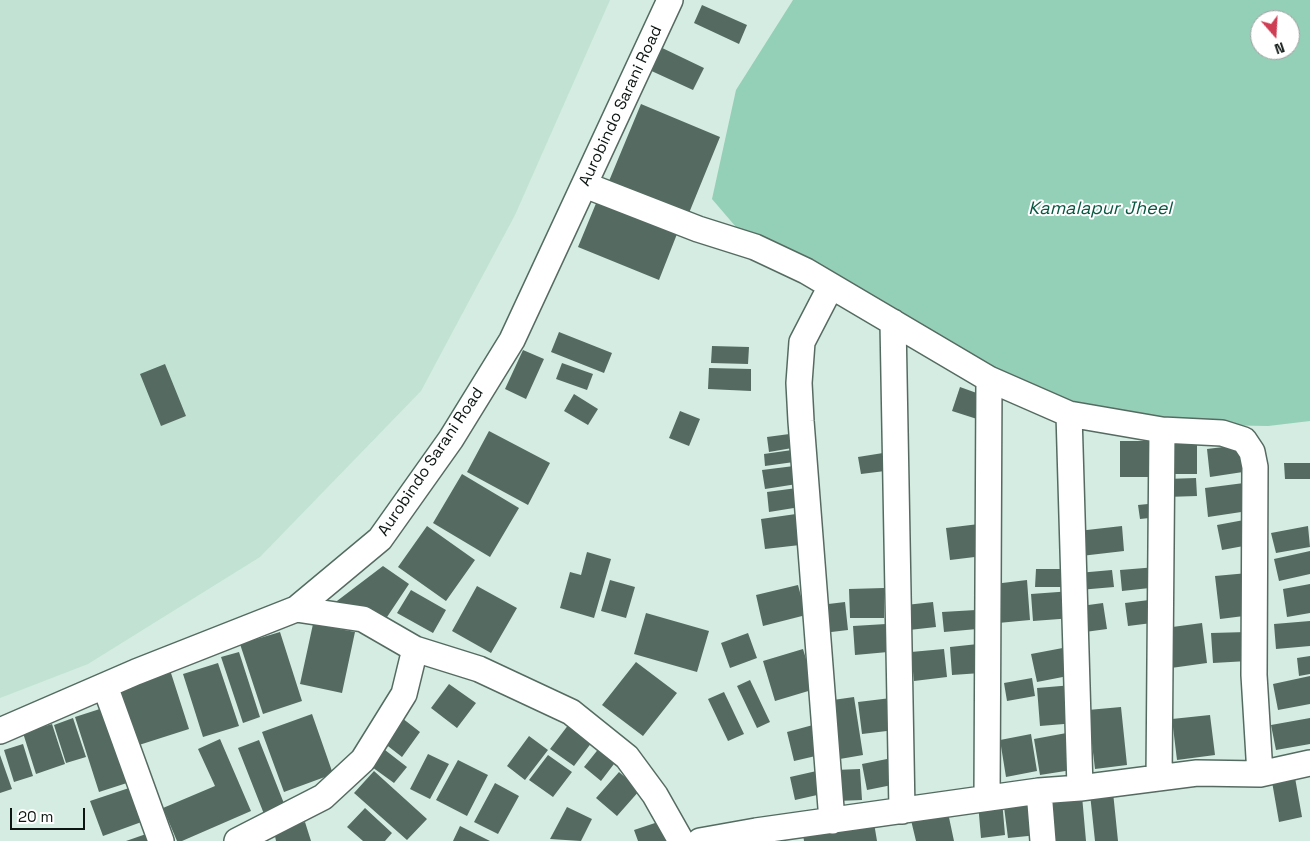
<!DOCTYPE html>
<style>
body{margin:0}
#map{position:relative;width:1310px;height:841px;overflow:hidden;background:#d4ece1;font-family:"Space Grotesk",sans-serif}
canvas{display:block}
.north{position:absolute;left:1250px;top:10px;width:50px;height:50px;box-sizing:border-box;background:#fff;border:1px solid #9ea1a0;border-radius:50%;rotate:161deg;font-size:14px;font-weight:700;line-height:20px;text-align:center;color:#0c1511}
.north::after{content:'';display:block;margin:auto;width:18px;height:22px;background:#ce3e54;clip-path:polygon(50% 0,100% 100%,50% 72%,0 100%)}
.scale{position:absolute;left:10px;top:808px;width:75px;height:22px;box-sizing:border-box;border:2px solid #0c1511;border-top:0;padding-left:6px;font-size:15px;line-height:18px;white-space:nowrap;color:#0c1511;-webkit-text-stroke:4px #fff;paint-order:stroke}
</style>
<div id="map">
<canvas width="1310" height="841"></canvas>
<div class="north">N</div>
<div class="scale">20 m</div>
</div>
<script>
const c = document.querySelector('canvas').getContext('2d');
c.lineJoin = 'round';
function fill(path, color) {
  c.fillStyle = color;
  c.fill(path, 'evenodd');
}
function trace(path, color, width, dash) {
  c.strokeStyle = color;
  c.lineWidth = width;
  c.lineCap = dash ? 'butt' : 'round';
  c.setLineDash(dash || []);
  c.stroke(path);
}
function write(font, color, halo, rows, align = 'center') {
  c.font = font + ' "Space Grotesk",sans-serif';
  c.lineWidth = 4;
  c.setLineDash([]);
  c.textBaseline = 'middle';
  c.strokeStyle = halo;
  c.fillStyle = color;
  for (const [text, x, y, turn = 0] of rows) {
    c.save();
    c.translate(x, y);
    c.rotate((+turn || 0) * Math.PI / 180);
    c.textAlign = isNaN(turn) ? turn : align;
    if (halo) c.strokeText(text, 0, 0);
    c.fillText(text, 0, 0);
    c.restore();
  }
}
const built = new Path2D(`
 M0 0H610L515 215 421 391 260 557 88 664 0 698Z`);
const water = new Path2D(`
 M793 0H1310V421L1268 426 1159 424 1050 416 742 234 712 199 736 90ZM1260 20H1290V50H1260Z`);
const building = new Path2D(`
 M702 5 747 25 739 44 694 23Z
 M656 45 704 68 693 90 645 68Z
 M641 104 720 137 689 213 609 181Z
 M597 201 677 234 659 280 578 247Z
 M559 332 612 353 604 373 551 352Z
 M712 346 749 347 748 364 711 363Z
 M523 350 544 359 526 399 505 389Z
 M562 363 593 374 587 390 556 379Z
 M165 364 186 416 161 426 140 374Z
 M709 368 751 369V391L708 389Z
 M960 387 985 396 977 419 952 411Z
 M574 394 598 409 588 425 564 411Z
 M680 411 700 419 689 446 669 438Z
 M489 431 550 463 528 505 467 472Z
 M797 433 798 447 769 452 767 437Z
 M1120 441H1160L1161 477H1120Z
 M1169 441H1197V474H1169Z
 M1239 445 1243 472 1210 477 1207 449Z
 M792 450 794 462 765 466 764 454Z
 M883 453 885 471 861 474 858 457Z
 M1284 463H1310V479H1285Z
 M794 466 797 484 765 489 762 470Z
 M462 474 519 508 490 557 433 523Z
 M1196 478 1197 496 1166 497V479Z
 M1244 483 1248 511 1208 517 1205 488Z
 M797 488 800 507 769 512 767 492Z
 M1158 503 1159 517 1140 519 1138 505Z
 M796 514 800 545 765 549 761 519Z
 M1244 520 1249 545 1222 550 1217 525Z
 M979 524 983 556 950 560 946 528Z
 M427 526 475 560 446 601 398 567Z
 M1122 526 1124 551 1081 556 1078 531Z
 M1308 526 1310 547 1276 553 1271 533Z
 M1310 551V574L1279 581 1274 559Z
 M587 552 611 559 594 618 560 608 570 572 581 575Z
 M383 566 409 584 385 620 333 604Z
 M1157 567 1159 587 1122 591 1120 570Z
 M1036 569H1071V587H1035Z
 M1112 570 1114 587 1079 590 1078 573Z
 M1248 573 1252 615 1220 619 1215 576Z
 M610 580 635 587 626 618 601 611Z
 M1027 580 1030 620 998 623 994 584Z
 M1310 584V613L1287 617 1283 589Z
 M798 585 806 615 763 626 756 595Z
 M477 586 517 608 491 653 452 631Z
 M884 588V618H850L849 589Z
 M411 590 446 610 433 633 397 613Z
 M1072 591 1073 618 1033 621 1031 594Z
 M1157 599 1160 622 1128 626 1125 603Z
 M845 602 848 630 823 633 820 605Z
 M933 602 936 627 909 630 906 605Z
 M1103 603 1107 629 1085 632 1081 606Z
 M976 610 977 629 944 632 942 612Z
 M646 613 709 631 697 672 634 654Z
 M1310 621V646L1276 649 1274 624Z
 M1202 623 1207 663 1171 668 1165 628Z
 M313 624 355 632 342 693 300 684Z
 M886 624 888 652 855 655 853 626Z
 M280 632 302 701 263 714 240 644Z
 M1247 632 1248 661 1213 663 1211 633Z
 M748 633 757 658 730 668 721 643Z
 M978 644 981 673 952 675 950 647Z
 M1068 647 1073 675 1037 682 1031 654Z
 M803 649 815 689 775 701 763 661Z
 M944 649 947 677 914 681 911 652Z
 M239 652 260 717 243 723 221 657Z
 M1310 656V674L1299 676 1297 658Z
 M636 662 677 693 643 736 602 705Z
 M218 663 239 726 203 737 183 674Z
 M170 670 189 729 139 745 120 687Z
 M1310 676V704L1278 710 1273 684Z
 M1032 678 1035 696 1007 701 1004 683Z
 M750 680 770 722 757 728 737 686Z
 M449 684 476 703 457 728 431 708Z
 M1073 685 1076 723 1040 726 1037 688Z
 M724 692 744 734 728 741 708 699Z
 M854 697 863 755 834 760 826 701Z
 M891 698 895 730 862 734 858 702Z
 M106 707 130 782 99 792 75 717Z
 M1121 707 1127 765 1095 769 1088 710Z
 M312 714 333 774 284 792 262 732Z
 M1210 715 1215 755 1177 760 1172 719Z
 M73 718 86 757 66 763 54 725Z
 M402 718 420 732 402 757 384 743Z
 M1310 718V744L1276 750 1271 725Z
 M52 724 65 764 36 774 23 733Z
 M569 724 592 742 574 766 550 749Z
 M813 725 820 755 794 761 787 732Z
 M1072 732 1078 769 1040 775 1034 739Z
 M1031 734 1037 771 1006 777 1000 740Z
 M529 736 548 750 525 780 507 766Z
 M220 739 251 811 182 841H177L163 808 215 786 198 749Z
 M259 740 285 806 264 814 238 748Z
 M23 744 33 776 14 782 4 750Z
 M600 747 617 760 601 781 584 767Z
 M385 750 407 767 394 783 372 767Z
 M428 754 449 764 430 799 410 789Z
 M0 755 12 789 0 793Z
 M548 755 572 772 553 797 529 780Z
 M892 758 897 784 867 790 862 764Z
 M458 760 488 775 467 816 436 800Z
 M860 769 862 800 837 801 835 770Z
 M821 770 826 793 795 800 790 777Z
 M374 771 427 819 407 840 354 793Z
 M619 772 640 790 617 816 596 798Z
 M1294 772 1302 817 1279 822 1271 776Z
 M495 783 519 796 498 834 474 822Z
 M135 786 147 820 103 836 90 801Z
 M1113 792 1118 841H1095L1090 794Z
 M1033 795 1038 835 1008 838 1003 799Z
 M1082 796 1086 841H1051L1046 800Z
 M1002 800 1005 835 981 838 978 803Z
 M567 807 592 819 581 841 550 839Z
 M365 808 392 833 385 841H363L347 827Z
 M947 808 954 841H916L910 816Z
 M873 817 877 841H804L802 828Z
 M661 821 668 841H638L634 830Z
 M305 822 311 841H276L274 831Z
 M460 826 490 841H453Z
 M149 833 152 841H126Z`);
const minor = new Path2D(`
 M585 185 698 229 755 247 806 271 989 379 1069 414 1162 430 1222 433 1244 440 1252 452 1255 467 1254 675 1260 774
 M831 286 802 342 799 383 801 421 832 821
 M893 322 902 811
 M1069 414 1080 788
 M415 649 479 669 571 712 627 757 655 795 681 841
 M105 686 161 841
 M0 731 136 672 296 609 380 539 451 439 512 340 670 0
 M1159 778 1162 430
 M1039 791 1043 841
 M987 798 989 379
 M237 841 323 797 363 760 404 694 415 649 363 619 296 609
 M700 841 756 831 1039 791 1080 788 1197 773 1260 774 1310 763`);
const streetNames = [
 ["Aurobindo Sarani Road",621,106,-65],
 ["Aurobindo Sarani Road",431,462,-56]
];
const waterNames = [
 ["Kamalapur Jheel",1100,209]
];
fill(built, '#c2e2d4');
fill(water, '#94cfb8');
fill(building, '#556b62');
trace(minor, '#556b62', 28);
trace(minor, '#fff', 25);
write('16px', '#0c1511', '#fff', streetNames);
write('italic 18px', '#0b5842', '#fff', waterNames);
</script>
